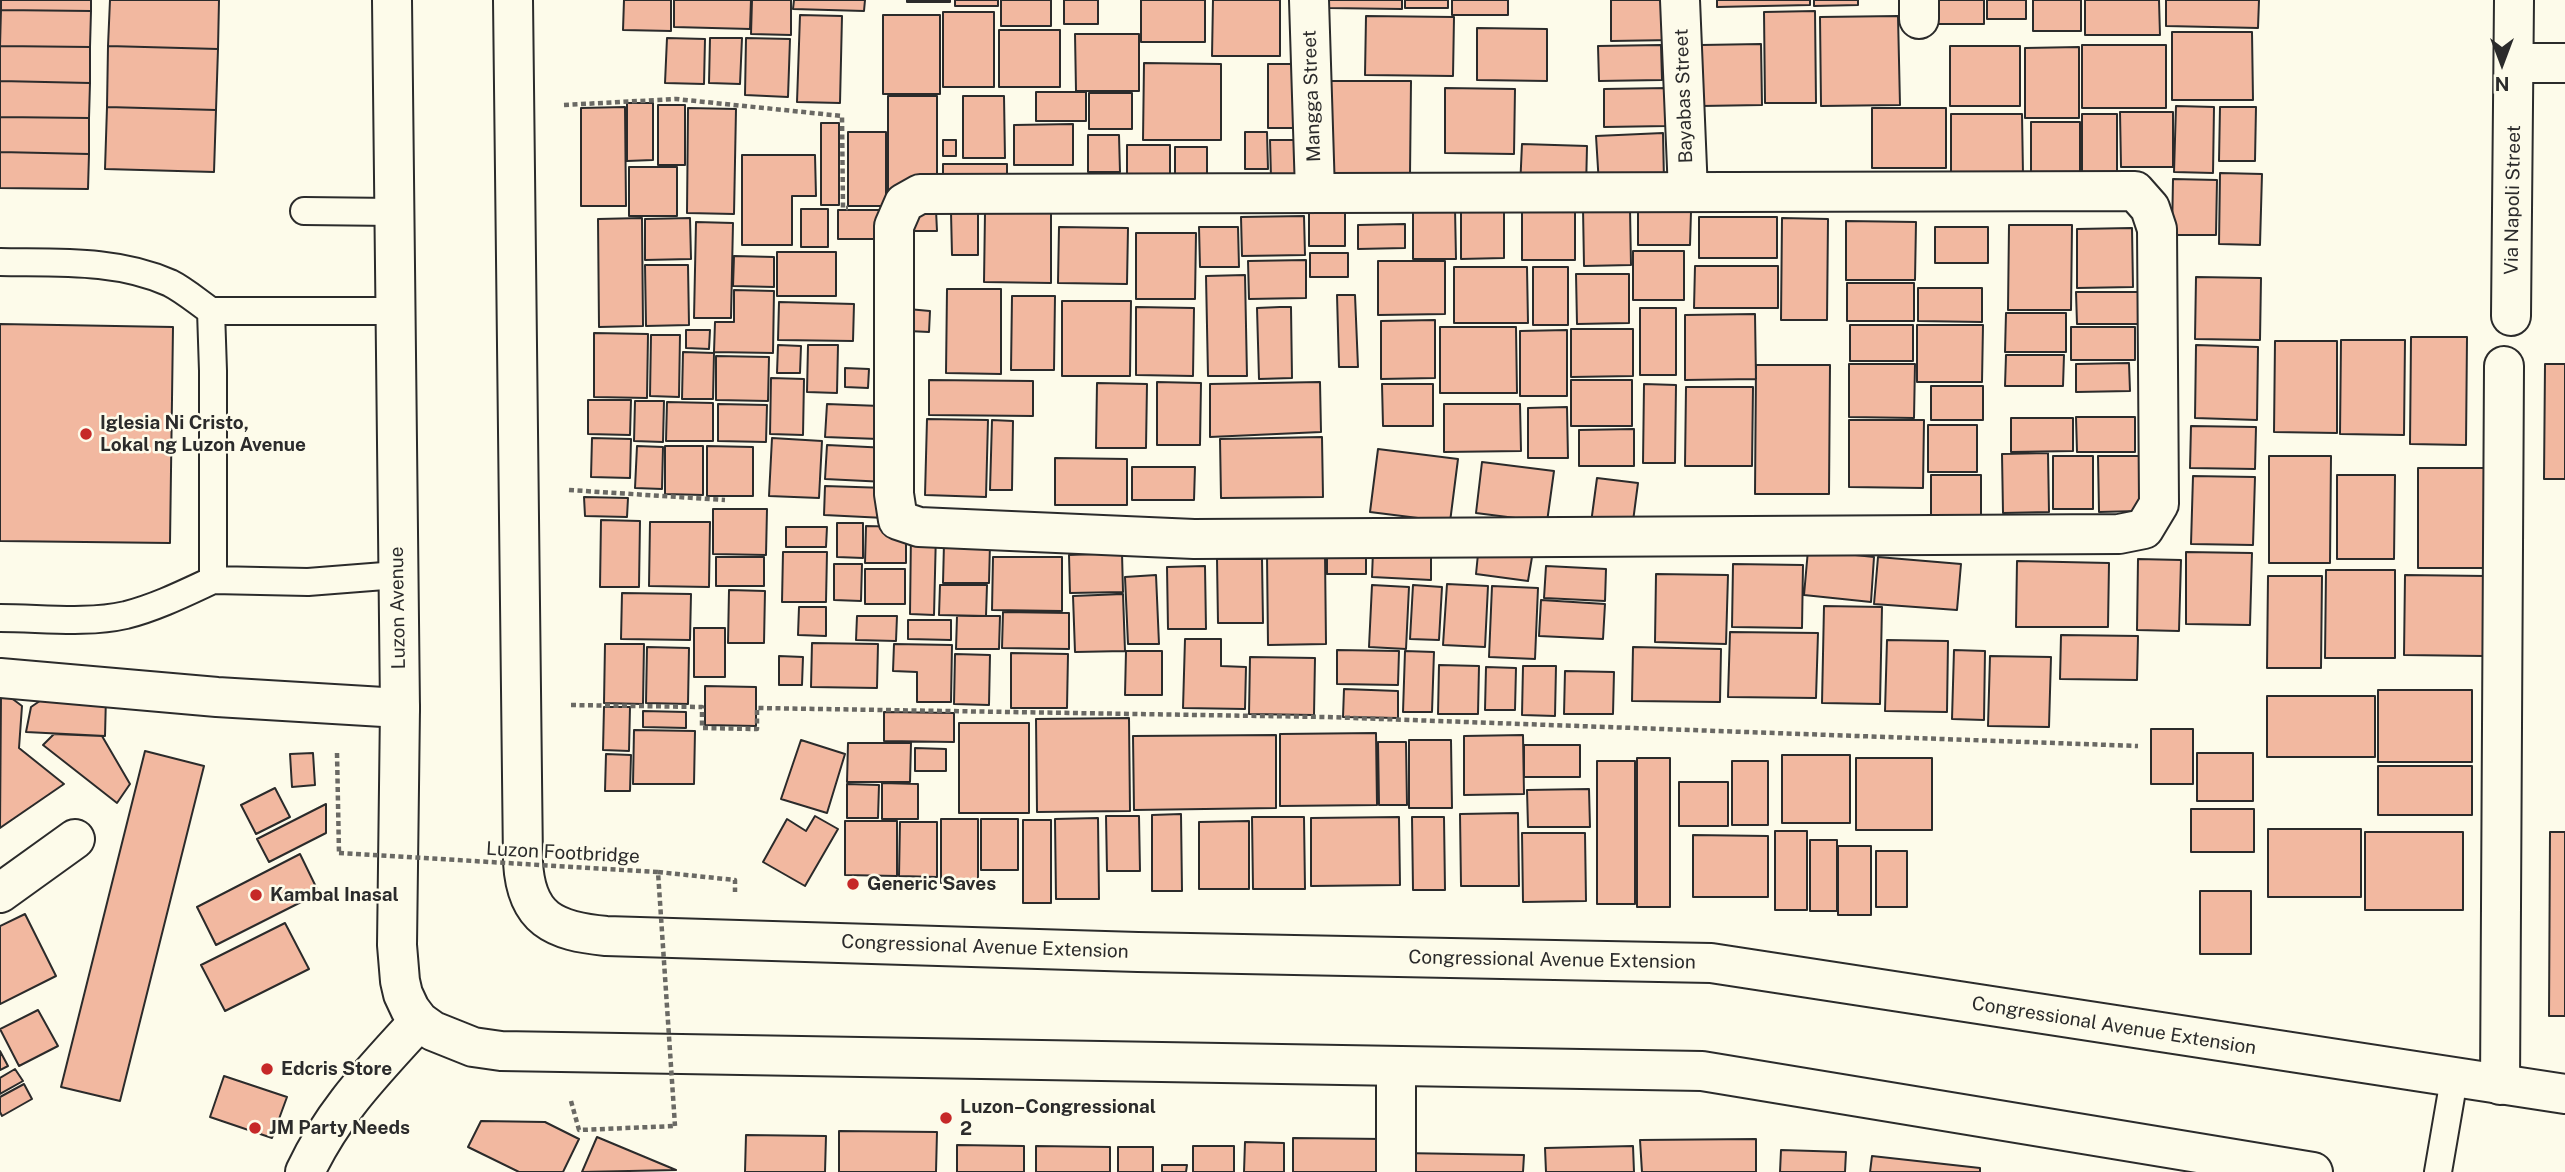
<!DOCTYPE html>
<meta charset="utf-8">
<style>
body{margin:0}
#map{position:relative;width:2565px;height:1172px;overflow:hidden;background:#fdfbea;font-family:"Public Sans",sans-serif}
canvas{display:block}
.north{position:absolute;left:2467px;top:28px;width:70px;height:70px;-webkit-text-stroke:5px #fdfbea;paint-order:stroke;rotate:180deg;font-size:19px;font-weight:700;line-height:28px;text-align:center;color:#2b2b2b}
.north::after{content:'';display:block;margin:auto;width:24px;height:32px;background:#2b2b2b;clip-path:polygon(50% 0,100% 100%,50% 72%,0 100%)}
</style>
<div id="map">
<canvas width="2565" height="1172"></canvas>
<div class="north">N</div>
</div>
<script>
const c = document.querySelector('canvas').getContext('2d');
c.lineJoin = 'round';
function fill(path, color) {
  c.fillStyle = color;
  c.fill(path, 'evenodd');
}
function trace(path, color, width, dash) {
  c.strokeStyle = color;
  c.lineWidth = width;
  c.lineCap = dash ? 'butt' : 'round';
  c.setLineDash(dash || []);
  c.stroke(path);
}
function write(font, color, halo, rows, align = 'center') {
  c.font = font + ' "Public Sans",sans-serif';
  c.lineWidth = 5;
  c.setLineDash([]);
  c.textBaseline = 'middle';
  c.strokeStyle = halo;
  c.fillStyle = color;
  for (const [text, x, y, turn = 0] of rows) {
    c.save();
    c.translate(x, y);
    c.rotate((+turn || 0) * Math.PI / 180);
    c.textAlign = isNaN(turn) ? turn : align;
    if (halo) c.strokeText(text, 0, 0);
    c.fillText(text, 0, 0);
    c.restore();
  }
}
const building = new Path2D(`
 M1 0H91V11L1 10Z
 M110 0H219L218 49 108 46Z
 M624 0H671V31L623 30Z
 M674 0H751L750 29 674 27Z
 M752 0H791V35L751 34Z
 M794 0H865L864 11 793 9Z
 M907 0H950V2H907Z
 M955 0H998V6H955Z
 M1001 0H1051V26H1001Z
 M1064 0H1098V24H1064Z
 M1141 0H1205V42H1141Z
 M1213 0H1280V56H1212Z
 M1328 0H1402V9L1328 8Z
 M1405 0H1448V8H1405Z
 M1452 0H1508V15H1452Z
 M1611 0H1672L1673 40 1611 41Z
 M1717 0H1810V5L1717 7Z
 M1814 0H1858V5L1814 6Z
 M1930 0H1984V24H1930Z
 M1987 0H2026V19H1987Z
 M2033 0H2081V31H2033Z
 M2085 0H2159L2160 35H2085Z
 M2166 0H2259L2258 28 2166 26Z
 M1 10 91 11 90 47 0 46Z
 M1815 11 1816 103H1765L1764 12Z
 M943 12H994V87H943Z
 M800 15 842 16 840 103 797 102Z
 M883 15H940V94H883Z
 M1366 16 1454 17 1453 76 1365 75Z
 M1898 16 1900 105 1821 106 1820 17Z
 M1477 28 1547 29V81L1477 80Z
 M999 30H1060V87H999Z
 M2172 32H2252L2253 100H2172Z
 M1075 34H1139V91H1076Z
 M667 38 705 39 704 84 665 83Z
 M710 38H742L740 84 709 83Z
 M746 38 790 39 788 97 745 95Z
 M1761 44 1762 105 1701 106V45Z
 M1661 45 1662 80 1599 81 1598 46Z
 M2082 45H2166V108H2082Z
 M0 46 90 47V83L0 81Z
 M108 46 218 49 216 110 107 107Z
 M1950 46H2020V106H1950Z
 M2079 47V118H2025V48Z
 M1144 63 1221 64V140H1143Z
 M1268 64H1298V128H1268Z
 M0 81 90 83 89 118 0 117Z
 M1331 81H1411L1410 175 1330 174Z
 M1445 88 1515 89 1514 154 1445 153Z
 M1668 88V126L1604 127V89Z
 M1036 92H1086V121H1036Z
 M1089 93H1132V129H1089Z
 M888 96H937V191H888Z
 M963 96H1004L1005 158H963Z
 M627 103H653V160L627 161Z
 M658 105H685V165H658Z
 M2176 106 2214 107 2213 173 2174 172Z
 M107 107 216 110 214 172 105 169Z
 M625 107 626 206H581V108Z
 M2220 107H2256L2255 161H2219Z
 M688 108 736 109 734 214 687 213Z
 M1872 108H1946V168H1872Z
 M2120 112H2173V167H2121Z
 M1951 114H2022L2023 175H1951Z
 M2082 114H2117V176H2082Z
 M0 117 89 118V154L0 152Z
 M2031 122H2080V172H2031Z
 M821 123H839V205H821Z
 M1073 124V165H1014V125Z
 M848 132H886V206H848Z
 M1245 132H1267L1268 169H1245Z
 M1663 133 1664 181 1599 185 1596 136Z
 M1088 135H1119L1120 172H1088Z
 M943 140H956V156H943Z
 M1270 140H1307V178H1271Z
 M1522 144 1587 146 1586 190 1520 188Z
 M1127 145H1170V184H1127Z
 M1175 147H1207V181H1175Z
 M0 152 89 154 88 189 0 188Z
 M742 155H815L816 196H792V245H742Z
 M943 164H1007V178H943Z
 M629 167H677V216H629Z
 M2220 173 2262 174 2260 245 2219 244Z
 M2173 179 2217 180 2216 235H2172Z
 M1413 208H1455L1456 259H1413Z
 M1583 208H1630L1631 265 1584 266Z
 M801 209H828V247H801Z
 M838 210H884V239H838Z
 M936 210 937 231H906L905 211Z
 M1522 210H1575V260H1522Z
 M1309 211H1345V246H1309Z
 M951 212H978V255H952Z
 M985 212 1051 213V283L984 282Z
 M1461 212H1504V258L1461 259Z
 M1638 212H1691L1690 245H1638Z
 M1304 216 1305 255 1242 256 1241 217Z
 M1699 217H1777V258H1699Z
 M642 218 643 326 599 327 598 219Z
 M690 218 691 259 645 260V219Z
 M1782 218 1828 219 1827 320H1781Z
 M1846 221 1916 222 1915 280H1846Z
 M696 222 733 223 731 318H694Z
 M1405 224V248L1358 249V225Z
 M2009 225H2072L2071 310H2008Z
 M1059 227 1128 228 1127 284 1058 283Z
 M1199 227H1238L1239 267H1200Z
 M1935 227H1988V263H1935Z
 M2132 228 2133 287 2077 288V229Z
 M1136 233H1196L1195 299H1136Z
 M1633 251H1684V300H1633Z
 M777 252H836V296H777Z
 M1310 253H1348V277H1310Z
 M734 256 774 257V287L733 286Z
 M1306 260V298L1249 299 1248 261Z
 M1378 261H1445V314L1378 315Z
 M645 265H688L689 325 646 326Z
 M1695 266H1778V308H1694Z
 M1454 267H1527L1528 323H1454Z
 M1533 267H1568V325H1533Z
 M1576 274H1629V323L1577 324Z
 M1245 275 1247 376H1208L1206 276Z
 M2196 277 2261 278 2260 340 2195 339Z
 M1847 283H1914V321H1847Z
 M1918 288H1982V322L1918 321Z
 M947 289H1001V374L946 373Z
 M734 290 774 291 773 353 714 352 715 322H734Z
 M2076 292H2142V324H2077Z
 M1337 295H1355L1358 367H1339Z
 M1012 296H1055L1054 370H1011Z
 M1062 301H1131L1130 376H1062Z
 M779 302 854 304 853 341 778 340Z
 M1136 307 1194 308 1193 376 1136 375Z
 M1280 307H1291L1292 378 1259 379 1257 308Z
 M1640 308H1676V375H1640Z
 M908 309 930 311 929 332 908 331Z
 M2006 313H2066V352H2005Z
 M1755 314 1756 379 1685 380V315Z
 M1435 320V378L1381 379V321Z
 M0 324 173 327 170 543 0 541Z
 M1850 325H1913V361H1850Z
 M1917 325H1983L1982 382H1917Z
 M1440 327H1516L1517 393H1440Z
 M2071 327H2135V360H2071Z
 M1571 329H1633V376L1571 377Z
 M686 330H710L709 349 686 348Z
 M1567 330V396H1520V331Z
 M594 333 648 334 647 398 594 397Z
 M651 335H680L679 397 650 396Z
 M2411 337H2467L2466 445 2410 444Z
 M2341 340H2405L2404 435 2340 434Z
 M2275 341H2337V433L2274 432Z
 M778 345 801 346 800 373H777Z
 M808 345H838L837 393 807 392Z
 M2196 345 2258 347 2257 420 2195 418Z
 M683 352 714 353 713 399H682Z
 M2006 355H2064L2063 386H2005Z
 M716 356 769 357 768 401 716 400Z
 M2129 363 2130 391 2076 392V364Z
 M1849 364H1915L1914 418 1849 417Z
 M2545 364H2565V479H2544Z
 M1756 365H1830L1829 494H1755Z
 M845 368 869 369 868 388 845 387Z
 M771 378 804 379 803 435 770 434Z
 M929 380 1033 381V416L929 415Z
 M1571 380H1632V426H1571Z
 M1157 382 1201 383 1200 445H1157Z
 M1320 382 1321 432 1210 437V384Z
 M1097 383 1147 384 1146 448H1096Z
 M1382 384H1433V426H1383Z
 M1644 384 1676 385 1675 463H1643Z
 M1931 386H1983V420H1931Z
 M1686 387H1753L1752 466H1685Z
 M588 400H631L630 435 588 434Z
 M635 401H664L663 442 634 441Z
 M667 402 713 403V441H666Z
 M718 404 767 405 766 442 718 441Z
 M827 404 880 406 878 439 825 437Z
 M1444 404H1520L1521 451 1444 452Z
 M1567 407 1568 458H1528V408Z
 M2076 417H2135V452H2077Z
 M2011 418H2073V451L2011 452Z
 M927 419 988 420 986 497 925 495Z
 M992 420 1013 421 1012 490H990Z
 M1849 420H1924L1923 488 1849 487Z
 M1928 425H1977V472H1928Z
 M2191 426 2256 427 2255 469 2190 468Z
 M1634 429V466H1579V430Z
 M1322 437 1323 497 1221 498 1220 439Z
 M592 438 631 439 630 478 591 477Z
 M772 438 822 441 819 498 769 496Z
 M827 445 888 448 886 482 825 479Z
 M637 446 663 447 662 489 635 488Z
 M665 446H703V495L665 494Z
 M707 446 753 447V496H707Z
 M1378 449 1458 459 1450 522 1370 512Z
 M2048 453 2049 512 2003 513 2002 454Z
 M2053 456H2093V509H2053Z
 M2098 456H2139V511L2099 512Z
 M2269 456H2331L2330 563H2269Z
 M1055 458 1127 459V505H1055Z
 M1482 462 1554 471 1547 522 1476 513Z
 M1132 467H1195L1194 500H1132Z
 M2418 468H2486V568H2418Z
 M1931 475H1981V532L1931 531Z
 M2337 475H2395L2394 559H2337Z
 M2193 476 2255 477 2253 545 2191 544Z
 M1597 478 1638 483 1632 529 1591 523Z
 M825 486 886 488 885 518 824 515Z
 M584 497 628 498 627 517 585 516Z
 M713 509H767L766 555 713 554Z
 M601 520 640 521 639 587H600Z
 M650 522H710L709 587 649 586Z
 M837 523H863V558L837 557Z
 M866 526 906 527V563H865Z
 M786 527H827L826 547H786Z
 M911 531 936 532 934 615 910 614Z
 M944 543 990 544 989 583H943Z
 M1479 544 1533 551 1528 581 1476 574Z
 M1808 550 1874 557 1871 602 1804 595Z
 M1373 551 1431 554V580L1372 577Z
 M783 552H827L826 602H782Z
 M2186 552 2252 553 2250 625 2186 624Z
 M1122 553 1123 592 1070 593 1069 555Z
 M1325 554 1326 644 1268 645 1267 555Z
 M716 557H764V586H716Z
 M993 557H1062V611L992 610Z
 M1366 557V574H1327V558Z
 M1878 557 1961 564 1957 610 1874 604Z
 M1217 559H1262L1263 623H1218Z
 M2138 559 2181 560 2179 631 2137 630Z
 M2017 561 2109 563 2108 627H2016Z
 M834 564H862L861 601 834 600Z
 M1733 564 1803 565 1802 628 1732 627Z
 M1205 566 1206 629H1168L1167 567Z
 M1546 566 1606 569 1605 601 1544 598Z
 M865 569H905V604H865Z
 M2326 570H2395V658H2325Z
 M1656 574 1728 575 1726 644 1655 642Z
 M1156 575 1159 644H1128L1125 577Z
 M2405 575 2485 576 2484 656 2404 655Z
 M2268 576H2322L2321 668H2267Z
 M1447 584 1488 586 1485 647 1443 645Z
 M940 585H987L986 616 939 615Z
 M1372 585 1409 587 1406 649 1369 647Z
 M1413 585 1442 587 1439 640 1410 639Z
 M1492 586 1538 588 1535 659 1489 657Z
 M729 590 765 591 764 643H728Z
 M622 593 691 594 690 640 621 639Z
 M1123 594 1125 651 1075 652 1073 596Z
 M1541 600 1605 604 1603 639 1539 636Z
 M1824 606 1882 607 1880 704 1822 703Z
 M799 607H826V636L798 635Z
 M1003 612 1069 613V649L1002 648Z
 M857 616H897L896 641 856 640Z
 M957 616H1000L999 649H956Z
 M908 620H951V640L908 639Z
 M694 628H725V677H694Z
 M1730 632 1818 633 1816 698 1728 697Z
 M2061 635 2138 636 2137 680 2060 679Z
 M1185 639H1221V666L1246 667 1245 709 1183 708Z
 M1887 640 1948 641 1947 712 1885 711Z
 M812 643 878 644 877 688 811 687Z
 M605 644H644L643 704 604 703Z
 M894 644 952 645 951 702H917V672L893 671Z
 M647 647 689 648 688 704 646 703Z
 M1633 647 1721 649 1720 702 1632 701Z
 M1337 650 1399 651 1398 685 1337 684Z
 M1954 650 1985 651 1984 720 1952 719Z
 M1126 651H1162V695H1125Z
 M1405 651 1434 652 1432 712H1403Z
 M1011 653 1068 654 1067 708H1011Z
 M955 654 990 655 989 705 954 704Z
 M779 656 803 657 802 685H779Z
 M1990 656 2051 657 2049 727 1988 726Z
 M1250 657 1315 658 1314 715 1249 714Z
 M1439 665 1479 666 1478 714H1438Z
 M1523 666H1556L1555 716 1522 715Z
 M1486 667 1516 668 1515 710H1485Z
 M1565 671 1614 672 1613 714H1564Z
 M705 686 756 687V726L705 725Z
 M1344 689 1398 691V718L1343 717Z
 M2378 690H2472V762H2378Z
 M50 694 106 696 105 736 26 732 31 707Z
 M1 696 10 697 22 706 19 748 64 784 0 828Z
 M2267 696H2375V757H2267Z
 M604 707H630L629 751 603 750Z
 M643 711 686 712V728L643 727Z
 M884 712 954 713V742L884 741Z
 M1129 718 1130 811 1037 812 1036 719Z
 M959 723H1029V813H959Z
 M2151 729H2193V784H2151Z
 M634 730 695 731 694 784H633Z
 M1376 733 1377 805 1280 806V734Z
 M54 734 102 736 130 784 117 803 43 745Z
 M1276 735V808L1134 810 1133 736Z
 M1523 735 1524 794 1464 795V736Z
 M801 740 845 754 827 813 781 799Z
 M1409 740H1451L1452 808H1409Z
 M1378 742H1406L1407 805H1379Z
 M848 743H911L910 782H847Z
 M1524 745H1580V777H1524Z
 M915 748 946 749V771H915Z
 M145 751 204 766 120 1101 61 1087Z
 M313 753 315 785 292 787 290 754Z
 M2197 753H2253V801H2197Z
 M606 754 631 755 630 791H605Z
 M1782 755H1850V823H1782Z
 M1637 758H1670V907H1637Z
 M1856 758H1932V830H1856Z
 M1597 761H1635V904H1597Z
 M1732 761H1768V825H1732Z
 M2378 766H2472V815H2378Z
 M1679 782H1728V826H1679Z
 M882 783 918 784V819H882Z
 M847 784 879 785 878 818H847Z
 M275 788 290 817 256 834 241 805Z
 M1589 789 1590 827H1528L1527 790Z
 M326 804V833L269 862 257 839Z
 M2191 809H2254V852H2191Z
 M1518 813 1519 886H1461L1460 814Z
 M1181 814 1182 891H1152V815Z
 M815 816 838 829 805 886 763 862 787 819 806 831Z
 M1106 816H1139L1140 871H1107Z
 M1252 817H1304L1305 889H1253Z
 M1399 817 1400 885 1311 886V818Z
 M1412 817H1444L1445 890H1413Z
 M1098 818 1099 899H1056L1055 819Z
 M941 819H978V883H941Z
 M981 819H1018V870H981Z
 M1023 820H1051V903H1023Z
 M845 821H897V876L845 875Z
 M1249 821V889H1199V822Z
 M900 822H937V877L899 876Z
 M2268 829H2361V897H2268Z
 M1775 831H1807V910H1775Z
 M2365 832H2463V910H2365Z
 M2550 832H2565V1016H2549Z
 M1522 833H1585L1586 901 1523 902Z
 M1693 835 1768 836V897H1693Z
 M1810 840H1837V911H1810Z
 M1838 846H1871V915H1838Z
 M1876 851H1907V907H1876Z
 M300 854 319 893 216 945 197 907Z
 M2200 891H2251V954H2200Z
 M25 914 56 976 0 1004V926Z
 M285 923 309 969 225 1011 201 965Z
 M38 1010 58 1046 19 1066 0 1029Z
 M0 1051 8 1066 0 1070Z
 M15 1069 23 1081 0 1094V1078Z
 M224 1076 287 1097 272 1138 210 1117Z
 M24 1084 32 1099 2 1116 0 1112V1097Z
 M481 1121 545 1122 579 1139 563 1172H519L468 1147Z
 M839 1131 937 1132 936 1172H839Z
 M746 1135 826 1136 825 1172H745Z
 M597 1137 676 1170 582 1172Z
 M1293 1138 1384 1139V1172H1293Z
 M1756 1139V1172H1642L1640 1140Z
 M1245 1142 1284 1143V1172H1244Z
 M957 1145 1024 1146V1172H957Z
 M1036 1146 1110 1147V1172H1036Z
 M1193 1146H1234V1172H1193Z
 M1633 1146 1634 1172H1546L1545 1148Z
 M1118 1147H1153V1172H1118Z
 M1781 1150 1846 1152 1845 1172H1780Z
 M1401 1153 1524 1155 1523 1172H1402Z
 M1872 1156 1980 1168V1172H1870Z
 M1162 1165H1187L1186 1172H1162Z`);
const path = new Path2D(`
 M564 105 676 99 842 116 843 208H848
 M569 490 725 500
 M571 705 702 707V728L757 729V708L1326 717 2138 746
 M337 753 339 853
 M658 872 735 880V892
 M571 1101 579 1130 675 1126`);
const service = new Path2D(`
 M304 211 394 212
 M0 262C57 263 117 259 170 283 184 290 198 302 211 311
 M395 311H211L213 371V580L308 582 397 575
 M0 618C41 618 87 624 126 615 157 607 185 593 213 580
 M2438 1172 2454 1079`);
const minor = new Path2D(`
 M1309 0 1315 192
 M1680 0 1688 192
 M1919 0V19
 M2515 63H2565
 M2135 191 2150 208 2157 229 2159 504 2144 529 2119 534 1194 539 919 527 898 520 894 494V226L904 203 920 194Z
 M2511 316 2514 0
 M0 678 217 697 400 708
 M0 893 75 839
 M2500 1085 2504 366
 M1396 1172V1066`);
const secondary = new Path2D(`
 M305 1172C334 1110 374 1071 419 1021`);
const primary = new Path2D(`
 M392 0 400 708 397 945 400 981 403 994 410 1009 419 1021 433 1031 473 1047 501 1051 1702 1071 2313 1172
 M513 0 523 862C526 919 554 931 606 936L1138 952 1711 963 2565 1094`);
const pathBridge = new Path2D(`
 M339 853 658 872 675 1126`);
const markers = [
 [86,434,7,"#c62828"],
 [853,884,7,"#c62828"],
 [256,895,7,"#c62828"],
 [267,1069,7,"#c62828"],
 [946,1118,7,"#c62828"],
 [255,1128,7,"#c62828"]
];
const streetNames = [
 ["Mangga Street",1312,96,-92],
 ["Bayabas Street",1684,96,-92],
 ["Via Napoli Street",2513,200,-89],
 ["Luzon Avenue",398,608,-91],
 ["Luzon Footbridge",563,853,3],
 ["Congressional Avenue Extension",985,947,2],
 ["Congressional Avenue Extension",1552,960,1],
 ["Congressional Avenue Extension",2114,1026,9]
];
const poiNames = [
 ["Iglesia Ni Cristo,",100,423],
 ["Lokal ng Luzon Avenue",100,445],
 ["Generic Saves",867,884],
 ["Kambal Inasal",270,895],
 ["Edcris Store",281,1069],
 ["Luzon–Congressional",960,1107],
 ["2",960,1129],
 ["JM Party Needs",269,1128]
];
fill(building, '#f2b8a0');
trace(building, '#2b2b2b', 2);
trace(service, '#2b2b2b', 30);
trace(minor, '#2b2b2b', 42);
trace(secondary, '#2b2b2b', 42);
trace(primary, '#2b2b2b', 42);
trace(path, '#6a6964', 4.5, [5, 3.5]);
trace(service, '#fdfbea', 26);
trace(minor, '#fdfbea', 38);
trace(secondary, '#fdfbea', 38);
trace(primary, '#fdfbea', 38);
trace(pathBridge, '#6a6964', 4.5, [5, 3.5]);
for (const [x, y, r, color] of markers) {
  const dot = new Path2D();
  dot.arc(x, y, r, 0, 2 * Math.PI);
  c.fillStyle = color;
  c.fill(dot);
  trace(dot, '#fdfbea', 2.5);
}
write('19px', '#2b2b2b', '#fdfbea', streetNames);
write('bold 19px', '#2b2b2b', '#fdfbea', poiNames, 'left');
</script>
